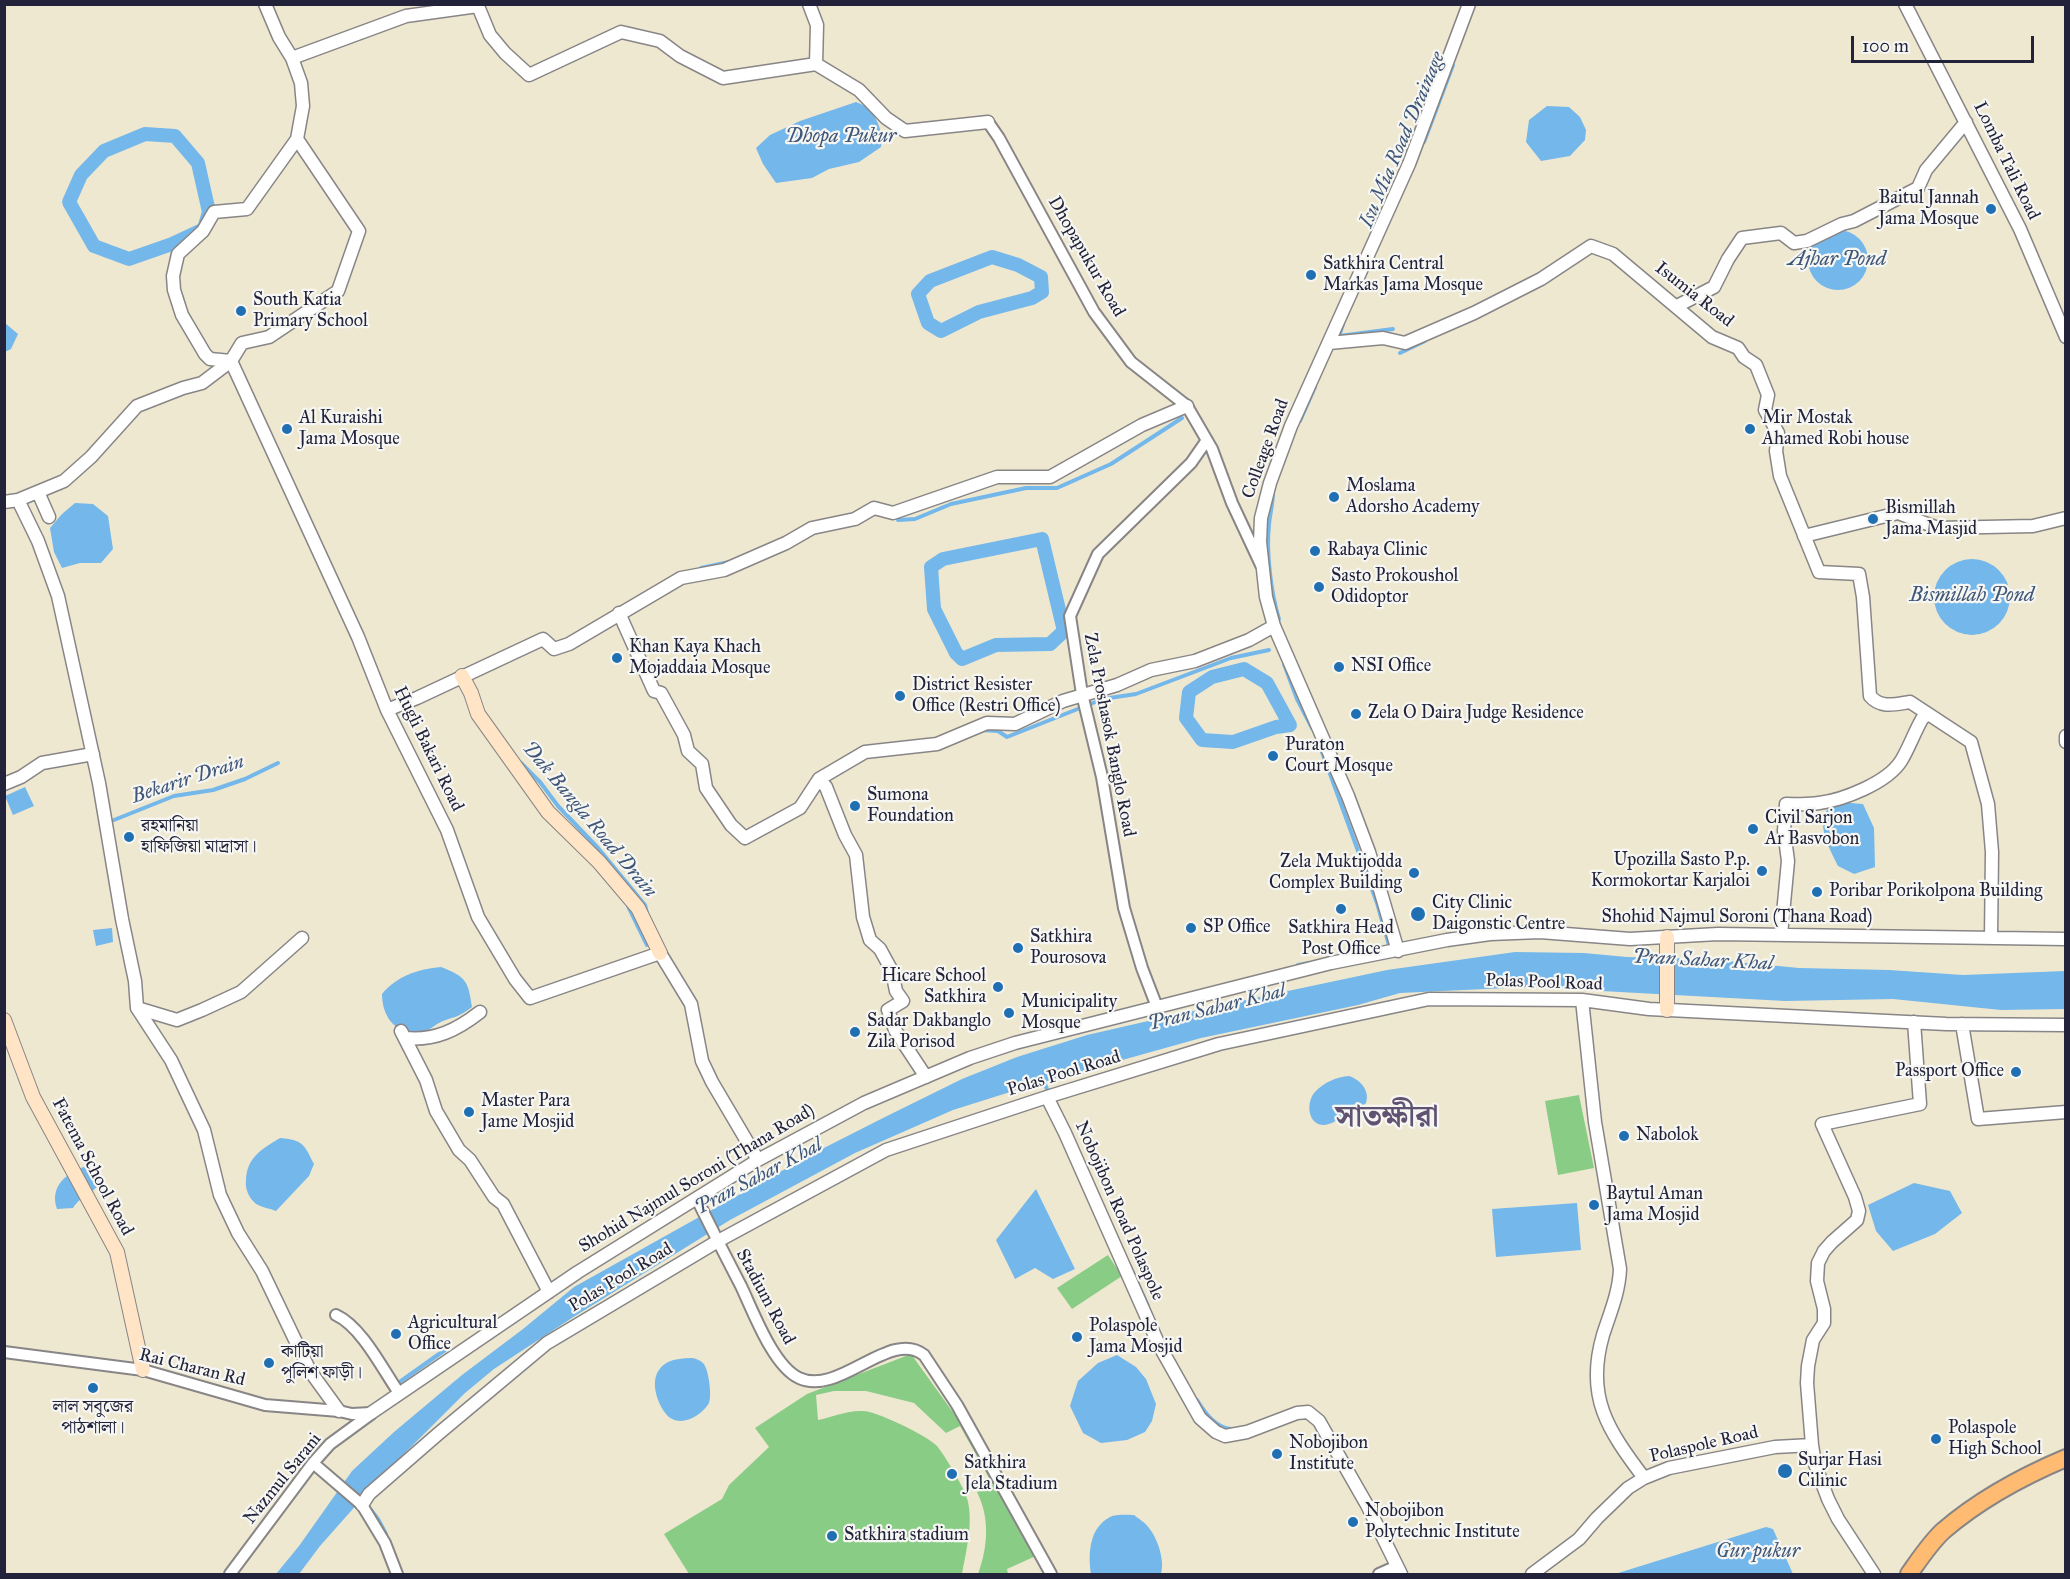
<!DOCTYPE html>
<meta charset="utf-8">
<style>
body{margin:0}
#map{position:relative;width:2070px;height:1579px;overflow:hidden;background:#efe8d1;font-family:"IM FELL Great Primer",serif}
canvas{display:block}
.frame{position:absolute;inset:0;border:6px solid #22223b;pointer-events:none}
.scale{position:absolute;left:1851px;top:36px;width:183px;height:27px;box-sizing:border-box;border:3px solid #22223b;border-top:0;padding-left:8px;font-size:18px;line-height:21px;white-space:nowrap;color:#22223b;-webkit-text-stroke:4px #f6f6f2;paint-order:stroke}
</style>
<div id="map">
<canvas width="2070" height="1579"></canvas>
<div class="frame"></div>
<div class="scale">100 m</div>
</div>
<script>
const c = document.querySelector('canvas').getContext('2d');
c.lineJoin = 'round';
function fill(path, color) {
  c.fillStyle = color;
  c.fill(path, 'evenodd');
}
function trace(path, color, width, dash) {
  c.strokeStyle = color;
  c.lineWidth = width;
  c.lineCap = dash ? 'butt' : 'round';
  c.setLineDash(dash || []);
  c.stroke(path);
}
function write(font, color, halo, rows, align = 'center') {
  c.font = font + ' "IM FELL Great Primer","Noto Serif Bengali",serif';
  c.lineWidth = 4.5;
  c.setLineDash([]);
  c.textBaseline = 'middle';
  c.strokeStyle = halo;
  c.fillStyle = color;
  for (const [text, x, y, turn = 0] of rows) {
    c.save();
    c.translate(x, y);
    c.rotate((+turn || 0) * Math.PI / 180);
    c.textAlign = isNaN(turn) ? turn : align;
    if (halo) c.strokeText(text, 0, 0);
    c.fillText(text, 0, 0);
    c.restore();
  }
}
const green = new Path2D(`
 M1579 1095 1594 1168 1558 1175 1545 1101Z
 M1108 1255 1122 1276 1072 1309 1057 1288Z
 M911 1354 960 1422 1038 1555 1007 1569 1008 1574H978C988 1547 990 1518 977 1492L993 1485 960 1426 946 1433 914 1403 866 1391H834L816 1395 818 1420C832 1417 848 1410 863 1411 876 1411 928 1436 937 1446 945 1456 966 1490 968 1502 973 1525 966 1552 962 1574H689L664 1534 722 1499 729 1485 769 1447 755 1428 807 1394Z`);
const water = new Path2D(`
 M856 102 870 108C877 121 884 132 881 147L859 162 829 169 812 178 776 183 763 164 756 148 770 135 800 121Z
 M1547 106 1569 107 1580 117 1586 130 1585 140 1570 156 1541 161 1526 142 1529 120Z
 M1808 260a30 30 0 1 1 60 0a30 30 0 1 1-60 0Z
 M5 323 18 334 11 349 5 352Z
 M75 503 93 504 108 516 113 549 101 563H80L62 568 54 552 50 528 62 514Z
 M1934 597a38 38 0 1 1 76 0a38 38 0 1 1-76 0Z
 M25 787 34 806 13 815 5 796Z
 M1839 802 1863 804 1874 828 1875 867 1854 874 1838 866C1831 851 1816 827 1827 810 1830 807 1835 804 1839 802Z
 M112 928 113 942 96 946 93 930Z
 M1515 952 1584 953 1627 957 1706 959 1799 968 1889 970 1963 975 2065 971V1009L2001 1010 1893 999 1785 1001 1528 987 1400 993 1358 1005 1201 1038 1026 1087 953 1110 855 1153 730 1220 575 1316 494 1369 465 1393 383 1475 320 1546 299 1574H276L299 1546 352 1471 394 1432 462 1375 523 1329 574 1287 812 1154 885 1117 962 1079 1017 1057 1087 1035 1170 1016 1387 970Z
 M441 967C466 977 468 980 472 1007 457 1019 453 1016 439 1023 432 1027 426 1033 418 1033 394 1034 382 1015 382 994 397 976 418 969 441 967Z
 M1349 1076C1361 1080 1370 1091 1366 1103 1359 1110 1350 1114 1341 1118 1336 1121 1329 1125 1324 1125 1307 1125 1306 1101 1315 1092 1324 1082 1337 1077 1349 1076Z
 M280 1138C303 1140 304 1144 314 1164L309 1176 276 1211C269 1208 258 1207 254 1202 248 1196 245 1188 246 1180 247 1157 262 1149 280 1138Z
 M89 1165 97 1175 100 1182C94 1194 81 1195 73 1208L57 1209C49 1186 67 1172 89 1165Z
 M1914 1183 1950 1191 1962 1213 1935 1234 1893 1251 1876 1231 1868 1205Z
 M1036 1189 1075 1269 1053 1279 1035 1268 1015 1279 996 1240Z
 M1577 1203 1581 1250 1496 1257 1492 1209Z
 M1117 1355 1136 1367 1146 1379 1156 1404 1152 1421 1145 1432 1127 1440 1101 1443 1083 1433 1070 1406 1078 1381 1098 1363Z
 M691 1358C695 1358 700 1360 703 1363 709 1369 712 1396 709 1403 701 1417 678 1429 666 1414 655 1400 647 1373 668 1362 675 1359 683 1358 691 1358Z
 M1134 1515C1139 1519 1146 1523 1149 1528 1158 1539 1165 1561 1161 1574H1091C1088 1554 1089 1528 1110 1517 1116 1514 1127 1515 1134 1515Z
 M1766 1527 1773 1529 1793 1574H1615Z`);
const stream = new Path2D(`
 M1424 142 1453 65
 M1343 324 1339 336 1393 329
 M1400 353 1425 341
 M1300 421 1315 387
 M1273 492C1273 503 1270 514 1269 525 1266 552 1271 593 1279 619
 M898 520 915 519 951 504 998 494 1026 488H1057L1111 464 1182 418
 M701 568 729 562
 M1284 664 1297 699 1312 728
 M981 730 998 731 1007 737 1103 699 1136 694 1231 658 1269 650
 M1321 749 1377 903 1390 949
 M521 763 540 782 558 806 598 848 645 905 647 913
 M109 822 174 796 213 790 245 779 278 763
 M628 906 647 945
 M1298 965 1309 963
 M1044 1082 1049 1094
 M1129 1264 1148 1306
 M439 1354 401 1381 445 1350
 M1197 1400C1205 1413 1217 1430 1234 1429
 M371 1510 378 1519 386 1534`);
const canal = new Path2D(`
 M145 134 175 136 198 163 209 212 204 229 172 244 129 259 94 246 69 202 81 175 104 151Z
 M992 257 1018 265 1041 277 1042 292 1032 298 979 312 941 331 928 323 918 294 930 281Z
 M1042 539 1064 631 1050 644 996 645 962 659 956 653 934 609 931 567 943 559Z
 M1244 669 1267 683 1290 725 1276 727 1233 742 1202 740 1186 718 1189 692 1212 677Z`);
const minor = new Path2D(`
 M988 122 999 138 1094 312 1131 362 1187 406 1212 449 1232 503 1261 565
 M1157 1007 1142 968 1124 908 1102 777 1082 694 1070 616 1098 554 1191 463 1207 440
 M697 1199C711 1228 726 1257 741 1286 753 1311 773 1366 799 1378 839 1397 890 1328 924 1355L957 1405 1051 1574
 M336 1315C362 1327 383 1370 399 1393
 M4 1352 143 1370 265 1405 339 1411 352 1414 371 1413
 M313 1463 362 1505 385 1543 397 1574
 M230 1574 313 1463 330 1444 371 1414
 M1379 1574 1397 1566`);
const tertiary = new Path2D(`
 M809 4 817 25 816 64 859 90 886 118 905 131 988 122
 M1905 4 2020 229 2066 337
 M292 58 406 16 478 6 490 35 505 53 529 75 621 32 660 41 680 56 723 78 816 64
 M1677 306 1714 287 1728 259 1742 238 1781 233 1794 243 1807 241 1842 224 1854 221 1918 188 1926 170 1966 122
 M1329 343 1383 338 1405 343 1474 313 1541 279 1591 246 1613 254 1712 337 1738 348 1744 357 1756 365 1768 395 1765 410 1778 433 1776 451 1780 476 1819 572 1859 574 1863 597 1870 696C1881 709 1896 704 1910 702L1971 742 1988 804 1992 852 1991 938
 M231 361 358 637 387 710 447 830 478 917 515 979 530 998 660 953 691 1004 702 1061 712 1082 758 1160
 M231 361 210 359 205 354 182 315 174 290 173 276 178 254 203 231 214 212 247 209 297 139 303 106 301 83 292 58 279 37 265 4
 M38 492 49 517
 M18 500 38 541 58 596 99 783 122 919 135 981 137 1008 171 1060 204 1130 220 1195 238 1233 262 1271 310 1371 339 1411
 M4 502 18 500 64 481 91 457 137 406 183 388 202 383 231 361 242 343 269 337 338 291 359 231 297 139
 M1804 536 1898 513 1938 528 2033 526 2066 518
 M619 613 654 691 661 693 684 735 688 751 702 764 706 788 731 825 745 838 800 808 819 779 865 752 937 744 987 723 1015 724 1063 701 1117 685 1151 670 1195 661 1249 640 1274 626
 M387 710 417 698 543 639 554 649 569 644 681 578 724 570 786 543 812 528 855 519 874 508 893 513 997 477H1050L1142 425 1187 406
 M2066 736V742
 M819 779 826 787 845 835 856 855 863 917 870 940 880 949 892 971 896 991 903 1001 888 1010 895 1030 926 1077
 M4 784 21 777 42 763 93 754
 M1781 935 1788 861 1784 831 1786 804C1797 804 1808 805 1819 803 1843 800 1887 783 1901 761 1909 748 1914 733 1922 719L1927 714
 M1398 951 1369 852 1348 796 1274 626 1266 597 1260 542 1261 518 1270 483 1291 426 1409 164 1469 4
 M1582 1000 1595 1122 1620 1269C1619 1293 1610 1313 1603 1335 1585 1397 1608 1430 1644 1478
 M137 1008 177 1020 202 1010 241 992 302 938
 M1962 1024 1978 1119 2066 1112
 M401 1031 426 1080 436 1111 459 1150 470 1160 494 1197 503 1204 549 1292
 M405 1038C435 1041 457 1030 480 1012
 M1047 1097 1065 1133 1159 1345 1200 1418 1216 1432 1225 1436 1247 1432 1297 1413 1308 1412 1319 1421 1367 1505 1401 1574
 M371 1413 578 1272 758 1160 864 1103 970 1058 1015 1043 1331 963 1447 940 1490 934 1540 932 1630 939 1718 934 2066 939
 M362 1505 369 1494 438 1434 547 1343 718 1241 886 1150 1050 1096 1219 1044 1429 999 1582 1000 1649 1009 1946 1024 2066 1025
 M1532 1574 1579 1539 1597 1518 1628 1488 1644 1478 1669 1468 1775 1447 1812 1445
 M1874 1574 1838 1519 1828 1499 1815 1464 1812 1445 1807 1383 1808 1366 1813 1340 1824 1323V1309L1817 1281 1818 1263 1824 1251 1832 1242 1857 1220 1859 1211 1855 1197 1822 1124 1920 1104 1914 1022`);
const secondary = new Path2D(`
 M462 676 471 693 478 714 548 812 599 862 638 908 660 953
 M1667 1010V937
 M4 1020 33 1097 117 1252 143 1370`);
const trunk = new Path2D(`
 M1909 1574C1919 1560 1930 1543 1943 1531 1980 1499 2021 1477 2066 1458`);
const markers = [
 [1991,209,6,"#1f6fb2"],
 [1311,275,6,"#1f6fb2"],
 [241,311,6,"#1f6fb2"],
 [287,429,6,"#1f6fb2"],
 [1750,429,6,"#1f6fb2"],
 [1334,497,6,"#1f6fb2"],
 [1873,519,6,"#1f6fb2"],
 [1315,551,6,"#1f6fb2"],
 [1319,587,6,"#1f6fb2"],
 [617,658,6,"#1f6fb2"],
 [1339,667,6,"#1f6fb2"],
 [900,696,6,"#1f6fb2"],
 [1356,714,6,"#1f6fb2"],
 [1273,756,6,"#1f6fb2"],
 [855,806,6,"#1f6fb2"],
 [1753,829,6,"#1f6fb2"],
 [129,837,6,"#1f6fb2"],
 [1762,871,6,"#1f6fb2"],
 [1414,873,6,"#1f6fb2"],
 [1817,892,6,"#1f6fb2"],
 [1341,909,6,"#1f6fb2"],
 [1418,914,8,"#1f6fb2"],
 [1191,928,6,"#1f6fb2"],
 [1018,948,6,"#1f6fb2"],
 [998,987,6,"#1f6fb2"],
 [1009,1013,6,"#1f6fb2"],
 [855,1032,6,"#1f6fb2"],
 [2016,1072,6,"#1f6fb2"],
 [469,1112,6,"#1f6fb2"],
 [1624,1136,6,"#1f6fb2"],
 [1594,1205,6,"#1f6fb2"],
 [396,1334,6,"#1f6fb2"],
 [1077,1337,6,"#1f6fb2"],
 [269,1363,6,"#1f6fb2"],
 [93,1388,6,"#1f6fb2"],
 [1936,1439,6,"#1f6fb2"],
 [1277,1454,6,"#1f6fb2"],
 [1785,1471,8,"#1f6fb2"],
 [952,1474,6,"#1f6fb2"],
 [1353,1522,6,"#1f6fb2"],
 [832,1536,6,"#1f6fb2"]
];
const streetNames = [
 ["Lomba Tali Road",2006,161,64],
 ["Dhopapukur Road",1086,257,60],
 ["Isumia Road",1694,295,38],
 ["Colleage Road",1266,449,-70],
 ["Zela Proshasok Banglo Road",1109,735,79],
 ["Hugli Bakari Road",428,749,64],
 ["Shohid Najmul Soroni (Thana Road)",1737,918],
 ["Polas Pool Road",1544,983,2],
 ["Polas Pool Road",1064,1074,-17],
 ["Fatema School Road",92,1167,62],
 ["Shohid Najmul Soroni (Thana Road)",697,1179,-31],
 ["Nobojibon Road Polaspole",1119,1211,66],
 ["Polas Pool Road",621,1278,-31],
 ["Stadium Road",765,1297,62],
 ["Rai Charan Rd",192,1368,14],
 ["Polaspole Road",1704,1445,-13],
 ["Nazmul Sarani",283,1479,-51]
];
const poiNames = [
 ["Baitul Jannah",1979,199,"right"],
 ["Jama Mosque",1979,220,"right"],
 ["Satkhira Central",1323,265],
 ["Markas Jama Mosque",1323,286],
 ["South Katia",253,301],
 ["Primary School",253,322],
 ["Al Kuraishi",299,419],
 ["Jama Mosque",299,440],
 ["Mir Mostak",1762,419],
 ["Ahamed Robi house",1762,440],
 ["Moslama",1346,487],
 ["Adorsho Academy",1346,508],
 ["Bismillah",1885,509],
 ["Jama Masjid",1885,530],
 ["Rabaya Clinic",1327,551],
 ["Sasto Prokoushol",1331,577],
 ["Odidoptor",1331,598],
 ["Khan Kaya Khach",629,648],
 ["Mojaddaia Mosque",629,669],
 ["NSI Office",1351,667],
 ["District Resister",912,686],
 ["Office (Restri Office)",912,707],
 ["Zela O Daira Judge Residence",1368,714],
 ["Puraton",1285,746],
 ["Court Mosque",1285,767],
 ["Sumona",867,796],
 ["Foundation",867,817],
 ["Civil Sarjon",1765,819],
 ["Ar Basvobon",1765,840],
 ["রহমানিয়া",141,827],
 ["হাফিজিয়া মাদ্রাসা।",141,848],
 ["Upozilla Sasto P.p.",1750,861,"right"],
 ["Kormokortar Karjaloi",1750,882,"right"],
 ["Zela Muktijodda",1402,863,"right"],
 ["Complex Building",1402,884,"right"],
 ["Poribar Porikolpona Building",1829,892],
 ["City Clinic",1432,904],
 ["Daigonstic Centre",1432,925],
 ["SP Office",1203,928],
 ["Satkhira Head",1341,929,"center"],
 ["Post Office",1341,950,"center"],
 ["Satkhira",1030,938],
 ["Pourosova",1030,959],
 ["Hicare School",986,977,"right"],
 ["Satkhira",986,998,"right"],
 ["Municipality",1021,1003],
 ["Mosque",1021,1024],
 ["Sadar Dakbanglo",867,1022],
 ["Zila Porisod",867,1043],
 ["Passport Office",2004,1072,"right"],
 ["Master Para",481,1102],
 ["Jame Mosjid",481,1123],
 ["Nabolok",1636,1136],
 ["Baytul Aman",1606,1195],
 ["Jama Mosjid",1606,1216],
 ["Agricultural",408,1324],
 ["Office",408,1345],
 ["Polaspole",1089,1327],
 ["Jama Mosjid",1089,1348],
 ["কাটিয়া",281,1353],
 ["পুলিশ ফাড়ী।",281,1374],
 ["লাল সবুজের",93,1408,"center"],
 ["পাঠশালা।",93,1429,"center"],
 ["Polaspole",1948,1429],
 ["High School",1948,1450],
 ["Nobojibon",1289,1444],
 ["Institute",1289,1465],
 ["Surjar Hasi",1798,1461],
 ["Cilinic",1798,1482],
 ["Satkhira",964,1464],
 ["Jela Stadium",964,1485],
 ["Nobojibon",1365,1512],
 ["Polytechnic Institute",1365,1533],
 ["Satkhira stadium",844,1536]
];
const waterNames = [
 ["Dhopa Pukur",841,137],
 ["Isu Mia Road Drainage",1403,140,-67],
 ["Ajhar Pond",1837,260],
 ["Bismillah Pond",1972,596],
 ["Bekarir Drain",188,780,-18],
 ["Dak Bangla Road Drain",589,820,50],
 ["Pran Sahar Khal",1703,961,3],
 ["Pran Sahar Khal",1217,1008,-14],
 ["Pran Sahar Khal",759,1177,-28],
 ["Gur pukur",1758,1552]
];
const townNames = [
 ["সাতক্ষীরা",1387,1119]
];
fill(green, '#89cc85');
fill(water, '#74b7ea');
trace(stream, '#74b7ea', 4);
trace(canal, '#74b7ea', 14);
trace(minor, '#888586', 14);
trace(tertiary, '#888586', 15);
trace(secondary, '#888586', 16);
trace(trunk, '#888586', 20);
trace(minor, '#fff', 10);
trace(tertiary, '#fff', 12);
trace(secondary, '#ffe4c6', 14);
trace(trunk, '#febb71', 16);
for (const [x, y, r, color] of markers) {
  const dot = new Path2D();
  dot.arc(x, y, r, 0, 2 * Math.PI);
  c.fillStyle = color;
  c.fill(dot);
  trace(dot, '#f6f6f2', 2);
}
write('18px', '#22223b', '#f6f6f2', streetNames);
write('18px', '#22223b', '#f6f6f2', poiNames, 'left');
write('italic 20px', '#3f5678', '#f6f6f2', waterNames);
write('bold 30px', '#605271', '#f6f6f2', townNames);
</script>
